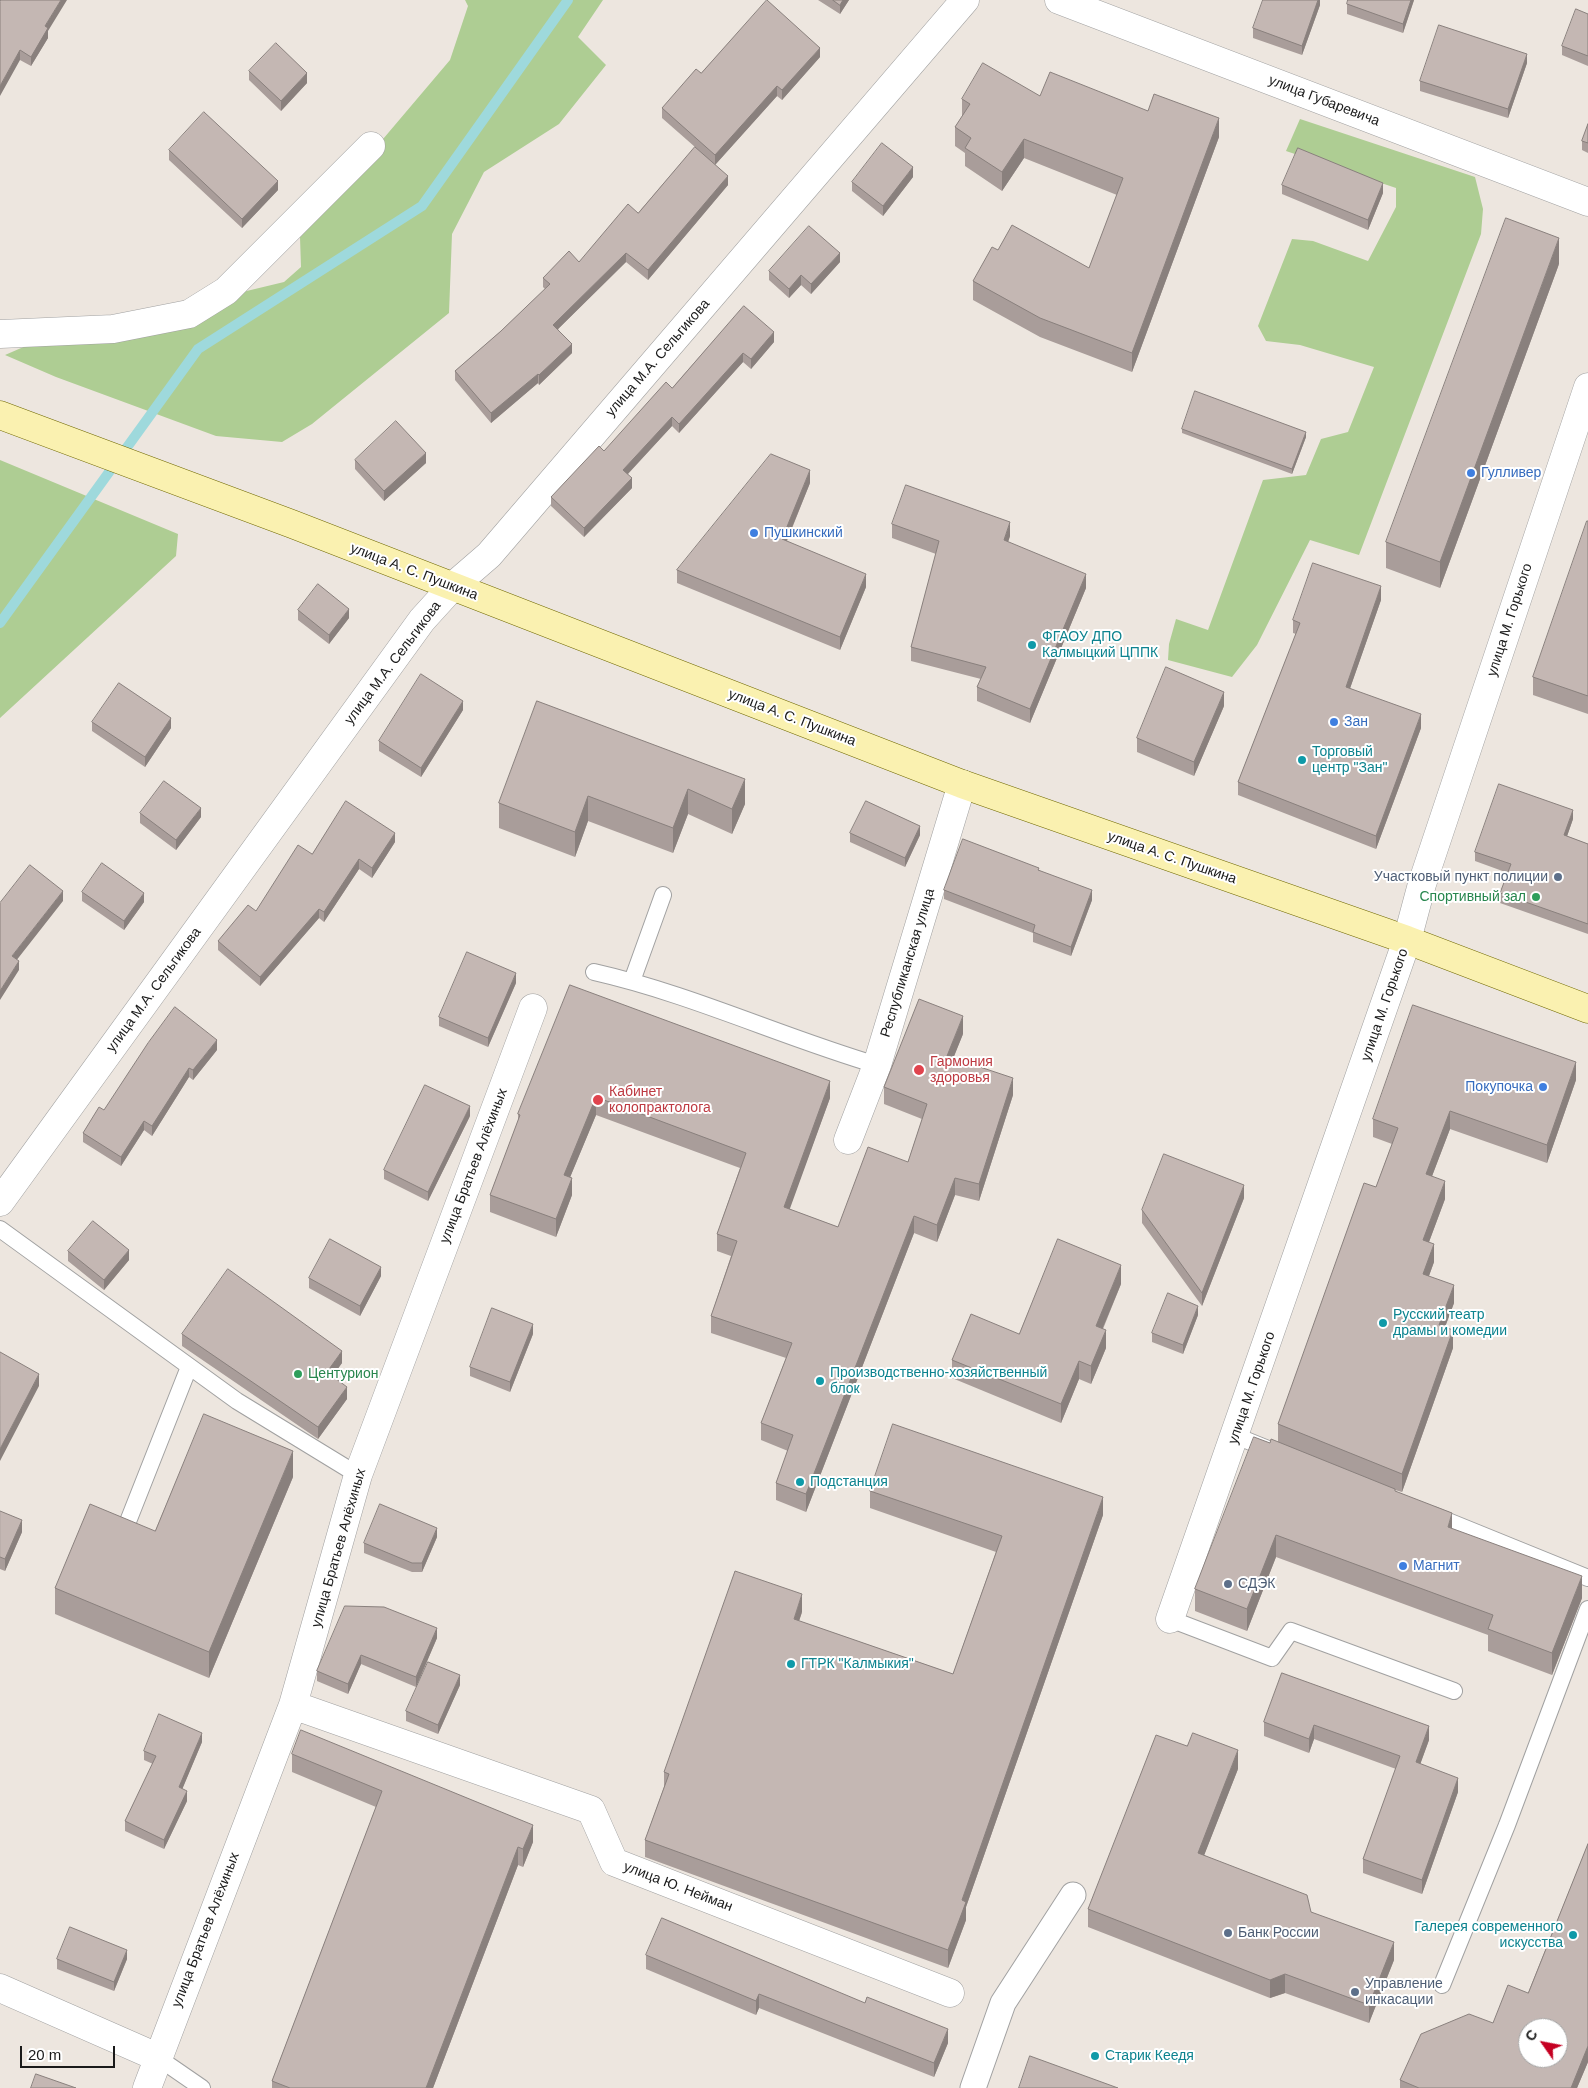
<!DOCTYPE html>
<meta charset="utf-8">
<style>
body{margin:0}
#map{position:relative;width:1588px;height:2088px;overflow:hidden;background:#ede6df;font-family:Arial,sans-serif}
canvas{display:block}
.north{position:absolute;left:1518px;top:2018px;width:50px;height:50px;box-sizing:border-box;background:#fff;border:1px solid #a3a3a3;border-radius:50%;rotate:303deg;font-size:14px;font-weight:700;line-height:20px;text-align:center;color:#1a1a1a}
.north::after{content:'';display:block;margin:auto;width:18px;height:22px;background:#c50022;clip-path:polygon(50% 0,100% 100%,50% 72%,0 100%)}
.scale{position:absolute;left:20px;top:2046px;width:95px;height:22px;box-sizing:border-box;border:2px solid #1a1a1a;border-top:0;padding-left:6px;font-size:15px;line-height:18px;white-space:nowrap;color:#1a1a1a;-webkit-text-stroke:4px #fff;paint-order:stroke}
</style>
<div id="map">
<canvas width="1588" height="2088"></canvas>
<div class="north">С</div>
<div class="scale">20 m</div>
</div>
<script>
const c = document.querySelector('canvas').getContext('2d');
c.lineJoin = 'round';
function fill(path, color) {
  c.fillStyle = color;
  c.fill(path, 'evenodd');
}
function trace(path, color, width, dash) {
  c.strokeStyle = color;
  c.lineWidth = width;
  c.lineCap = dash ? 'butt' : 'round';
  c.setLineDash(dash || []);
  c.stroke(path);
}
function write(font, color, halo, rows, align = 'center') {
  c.font = font + ' Arial,sans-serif';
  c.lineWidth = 4;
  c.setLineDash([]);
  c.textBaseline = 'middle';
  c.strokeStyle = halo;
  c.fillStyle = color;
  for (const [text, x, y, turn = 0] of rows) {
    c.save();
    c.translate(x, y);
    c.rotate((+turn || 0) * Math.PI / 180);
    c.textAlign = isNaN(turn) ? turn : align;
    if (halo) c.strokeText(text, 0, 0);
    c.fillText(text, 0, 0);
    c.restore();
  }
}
const forest = new Path2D(`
 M465 0H603L578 37 606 65 559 124 484 172 452 234 449 313 312 424 282 442 216 436 56 377 5 355 35 342 284 282 301 267 300 237 450 60 468 6Z
 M1300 119 1475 177 1483 209 1481 234 1359 555 1310 540 1257 645 1232 677 1168 660 1169 644 1176 619 1208 630 1263 480 1306 475 1321 439 1348 432 1374 367 1300 345 1266 341 1258 326 1292 239 1313 241 1368 261 1396 207V188L1286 151Z
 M0 460 178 534 176 556 0 718Z`);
const stream = new Path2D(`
 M0 623 198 349 422 206 568 0`);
const service = new Path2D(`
 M594 972C691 994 782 1037 877 1065
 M632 981 663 895
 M0 1229 237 1401 358 1475
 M1236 1436 1273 1451
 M1433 1515 1588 1578
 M127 1524 189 1367
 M1170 1619 1272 1658 1291 1631 1454 1691
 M1442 1985 1507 1825 1588 1609
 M157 2057 202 2088`);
const pedestrian = new Path2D(`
 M973 2088 1003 2003 1073 1895`);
const minor = new Path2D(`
 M0 334 113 329 189 314 226 291 371 146
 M848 1140 877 1065 962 784
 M0 1202 422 620 452 587
 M1170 1619 1407 940
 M293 1705 591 1810 614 1862 950 1993
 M0 1988 157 2057
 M147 2088 293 1705 358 1475 533 1008`);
const tertiary = new Path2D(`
 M1059 0 1588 202
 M452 587 489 555 965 0
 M1407 940 1422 884 1588 387`);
const secondary = new Path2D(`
 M0 415 292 524 962 784 1407 940 1588 1009`);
const wall = new Path2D(`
 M818 0H849L840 14Z
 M1320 0V5L1302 55 1253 38V28Z
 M1414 0 1403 33 1347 14V4Z
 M0 2 48 31V38L31 66 20 60Z
 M1588 14V66L1562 55V46Z
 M820 57 782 100 777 96 715 165 728 185 648 280 626 262 558 329 572 353 539 385 538 383 491 423 455 380V371L501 331 545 289 543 287V278L579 262 638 213 695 147 662 118V108L701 73Z
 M1527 63 1508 118 1420 91V81Z
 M249 71 307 83 281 111 249 80Z
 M1040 96 1148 111 1219 137 1132 372 1040 337 973 300V281L998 250 1089 268 1117 195 1024 158 1002 191 965 166V153L955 146V127L962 117V99Z
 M1588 124V153L1582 150V141Z
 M169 150 278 190 242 228 169 160Z
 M913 177 883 216 852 191V182Z
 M1282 185 1383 193 1368 230 1282 194Z
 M840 262 811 294 801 285 789 298 769 280V271Z
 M1559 264 1440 588 1386 568V542Z
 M744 306 774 342 751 369 743 362 679 433 672 426 628 474 632 488 584 537 551 506V497L604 451 672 388Z
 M1182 429 1306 437 1292 474 1182 433Z
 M355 460 426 463 384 501 355 469Z
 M810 483 787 541 866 587 840 650 677 583V570Z
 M1588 521V714L1533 695V677Z
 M892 524 1010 536 1008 542 1086 588 1030 723 977 701V687L981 679 911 661V647L936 554 892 538Z
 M1381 600 1350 688 1421 728 1376 849 1238 795V782L1296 634 1293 633V620Z
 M298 610 349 618 329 644 298 620Z
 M537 701 745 804 732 834 688 814 673 853 588 821 575 857 499 828V803Z
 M1224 706 1194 776 1137 752V738Z
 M463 710 421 777 379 751V741Z
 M92 722 171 728 145 767 92 731Z
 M140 813 201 817 176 850 140 823Z
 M1573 819 1567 836 1588 844V934L1500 903V893L1508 873 1475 861V852Z
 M850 833 920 835 905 867 850 842Z
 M395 842 372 878 359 869 324 922 319 918 260 986 218 950V941L256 911 312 854Z
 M1039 870 1092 900 1071 956 1033 942V933L944 899V890Z
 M82 892 144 902 124 930 82 901Z
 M516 983 488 1047 439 1026V1017Z
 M570 985 830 1098 789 1209 838 1227 908 1162 922 1119 884 1104V1087L963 1034 953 1058 1013 1095 979 1201 955 1195 937 1242 914 1233 806 1512 776 1500V1483L788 1451 761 1440V1423L786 1358 711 1333V1316L731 1256 717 1251V1234L740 1168 596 1115 570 1177 572 1195 556 1237 490 1212V1195L518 1121V1114Z
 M217 1050 193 1080 189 1077 152 1136 144 1130 121 1166 83 1142V1133Z
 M1576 1080 1547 1163 1450 1129 1432 1176 1445 1199 1429 1242 1434 1262 1429 1276 1454 1303 1445 1327 1453 1348 1402 1492 1395 1490V1491L1452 1529 1582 1598 1552 1675 1488 1651V1635L1276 1557 1247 1631 1195 1611V1589L1270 1443 1278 1442V1424L1376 1187 1392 1144 1373 1137V1119Z
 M470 1116 428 1201 384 1179V1170Z
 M1244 1198 1202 1306 1142 1223V1210Z
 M68 1251 129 1260 104 1290 68 1261Z
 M381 1276 360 1316 309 1288V1278Z
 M1121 1284 1103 1329 1106 1348 1091 1384 1079 1379 1061 1423 952 1378V1360L1019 1334Z
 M1198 1315 1183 1354 1152 1342V1333Z
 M182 1334 342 1363 332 1376 347 1399 318 1439 182 1346Z
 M533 1334 510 1392 470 1376V1367Z
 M293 1477 209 1678 55 1614V1588L155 1531Z
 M870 1491 1103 1515 966 1907V1920L948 1968 645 1857V1840L664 1787V1772L802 1612 799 1621 953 1674 996 1552 870 1508Z
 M0 1511 22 1532 5 1571 0 1569Z
 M437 1537 422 1572H412L364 1553V1543Z
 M384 1607 437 1638 416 1687 361 1664 348 1694 317 1681V1671Z
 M1282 1673 1429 1740 1420 1764 1458 1792 1422 1894 1363 1873V1859L1396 1769 1314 1739 1309 1753 1264 1736V1722Z
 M460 1685 438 1734 406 1721V1711Z
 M202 1742 182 1789 187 1801 164 1849 125 1831V1821L153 1764 144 1760V1751Z
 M292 1754 533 1842 523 1867 518 1865 433 2088H272V2081L376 1807 292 1772Z
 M1238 1769 1204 1855 1311 1912 1394 1960 1369 2023 1285 1993 1270 1998 1088 1927V1909Z
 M1588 1844V2062L1577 2088H1400V2080L1493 2023 1528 1993Z
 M646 1955 948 2043 934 2077 759 2008 756 2015 646 1969Z
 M57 1959H127L114 1991 57 1969Z`);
const shadedWall = new Path2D(`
 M61 0H67L48 31V38L31 66V57L45 26Z
 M843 0H849L840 14V5Z
 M1318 0H1320V5L1302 55V46Z
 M1411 0H1414L1403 33V24Z
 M820 48V57L782 100V90Z
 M20 50V60L0 96V86Z
 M1527 54V63L1508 118V109Z
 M307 73V83L281 111V101Z
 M777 86V96L715 165V155Z
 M1219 118V137L1132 372V353Z
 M1024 139V158L1002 191V172Z
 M913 167V177L883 216V206Z
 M728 176V185L648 280V270Z
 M278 181V190L242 228V219Z
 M1383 183V193L1368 230V220Z
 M1559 238V264L1440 588V562Z
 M626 253V262L553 334V325Z
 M840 253V262L811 294V284Z
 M801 275V285L789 298V289Z
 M774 332V342L751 369V359Z
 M572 344V353L539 385V375Z
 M743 353V362L679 433V424Z
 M538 374V383L491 423V413Z
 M672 417V426L623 479V470Z
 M1306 432V437L1292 474V469Z
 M426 453V463L384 501V491Z
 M810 470V483L782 552V539Z
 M632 478V488L584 537V528Z
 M1010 522V536L1004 554V540Z
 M866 574V587L840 650V637Z
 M1086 574V588L1030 723V709Z
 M1381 586V600L1346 700V687Z
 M349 609V618L329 644V635Z
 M1224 692V706L1194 776V762Z
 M463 701V710L421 777V768Z
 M1421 714V728L1376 849V836Z
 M171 718V728L145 767V757Z
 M745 779V804L732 834V809Z
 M688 789V814L673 853V828Z
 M588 796V821L575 857V832Z
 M201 808V817L176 850V840Z
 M1573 810V819L1564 845V835Z
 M920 826V835L905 867V858Z
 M395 833V842L372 878V868Z
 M359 859V869L324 922V912Z
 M1092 890V900L1071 956V947Z
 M63 891V901L12 966V956Z
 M144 893V902L124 930V921Z
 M319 909V918L260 986V977Z
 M19 961V970L0 1000V991Z
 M516 973V983L488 1047V1038Z
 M963 1016V1034L947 1074V1056Z
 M217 1040V1050L193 1080V1070Z
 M1576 1062V1080L1547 1163V1145Z
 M189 1068V1077L152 1136V1126Z
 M1013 1078V1095L979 1201V1184Z
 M830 1081V1098L784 1225V1207Z
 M596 1097V1115L564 1192V1175Z
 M470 1106V1116L428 1201V1192Z
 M1450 1111V1129L1426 1192V1174Z
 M144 1121V1130L121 1166V1157Z
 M572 1178V1195L556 1237V1219Z
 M955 1178V1195L937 1242V1225Z
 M1445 1181V1199L1423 1258V1240Z
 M1244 1185V1198L1202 1306V1293Z
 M914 1216V1233L806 1512V1494Z
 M1434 1244V1262L1423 1292V1274Z
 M129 1250V1260L104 1290V1280Z
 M1121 1265V1284L1096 1344V1326Z
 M381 1267V1276L360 1316V1306Z
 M1454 1285V1303L1439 1343V1325Z
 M1198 1306V1315L1183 1354V1345Z
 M533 1324V1334L510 1392V1382Z
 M1106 1330V1348L1091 1384V1366Z
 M1453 1330V1348L1402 1492V1474Z
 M342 1351V1363L327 1384V1372Z
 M1079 1361V1379L1061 1423V1404Z
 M39 1374V1386L0 1461V1449Z
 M347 1387V1399L318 1439V1427Z
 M293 1451V1477L209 1678V1652Z
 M1103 1497V1515L966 1907V1920L948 1968V1950L962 1900Z
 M1452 1513V1535L1448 1527Z
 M22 1520V1532L5 1571V1559Z
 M437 1528V1537L422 1572V1563Z
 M1276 1535V1557L1247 1631V1609Z
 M1582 1576V1598L1552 1675V1653Z
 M802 1594V1612L794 1636V1619Z
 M437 1628V1638L416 1687V1677Z
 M361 1655V1664L348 1694V1684Z
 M460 1675V1685L438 1734V1725Z
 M1314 1725V1739L1309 1753V1739Z
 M1429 1726V1740L1416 1776V1762Z
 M202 1733V1742L179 1797V1787Z
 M1238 1750V1769L1198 1871V1853Z
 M1458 1778V1792L1422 1894V1880Z
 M187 1791V1801L164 1849V1840Z
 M533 1825V1842L523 1867V1849Z
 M518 1847V1865L433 2088H426Z
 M1394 1942V1960L1369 2023V2005Z
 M127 1950V1959L114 1991V1982Z
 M1285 1974V1993L1270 1998V1980Z
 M759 1994V2008L756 2015V2001Z
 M948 2029V2043L934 2077V2063Z
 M1588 2046V2062L1577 2088H1571Z`);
const building = new Path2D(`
 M1 0H61L45 26 48 28 31 57 20 50 0 86V2Z
 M767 0 820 48 782 90 777 86 715 155 662 108 696 69 701 73Z
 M833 0H843L840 5Z
 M1263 0H1318L1302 46 1253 28Z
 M1348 0H1411L1403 24 1347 4Z
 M1576 9 1588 14V56L1562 46Z
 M1439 25 1527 54 1508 109 1420 81Z
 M276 43 307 73 281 101 249 71Z
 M983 63 1040 96 1050 72 1148 111 1154 94 1219 118 1132 353 1040 318 973 281 992 247 998 250 1012 225 1089 268 1123 178 1024 139 1002 172 965 148 971 138 955 127 970 104 962 99Z
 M204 112 278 181 242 219 169 150Z
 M1588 124V143L1582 141Z
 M882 143 913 167 883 206 852 182Z
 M695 147 728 176 648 270 626 253 553 325 572 344 539 375 538 374 491 413 455 371 501 331 550 284 543 278 569 251 579 262 628 204 638 213Z
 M1298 148 1383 183 1368 220 1282 185Z
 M1506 218 1559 238 1440 562 1386 542Z
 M809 226 840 253 811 284 801 275 789 289 769 271Z
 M744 306 774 332 751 359 743 353 679 424 672 417 623 470 632 478 584 528 551 497 599 446 604 451 666 382 672 388Z
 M1195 391 1306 432 1292 469 1182 429Z
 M396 421 426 453 384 491 355 460Z
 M771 454 810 470 782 539 866 574 840 637 677 570Z
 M906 485 1010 522 1004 540 1086 574 1030 709 977 687 986 667 911 647 939 541 892 524Z
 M1587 521H1588V696L1533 677Z
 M1313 563 1381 586 1346 687 1421 714 1376 836 1238 782 1300 623 1293 620Z
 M318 584 349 609 329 635 298 610Z
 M1166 667 1224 692 1194 762 1137 738Z
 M421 674 463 701 421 768 379 741Z
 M119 683 171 718 145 757 92 722Z
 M537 701 745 779 732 809 688 789 673 828 588 796 575 832 499 803Z
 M164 781 201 808 176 840 140 813Z
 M1499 784 1573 810 1564 835 1588 844V924L1500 893 1511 864 1475 852Z
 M346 801 395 833 372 868 359 859 324 912 319 909 260 977 218 941 248 905 256 911 298 845 312 854Z
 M866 801 920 826 905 858 850 833Z
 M963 839 1039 868 1038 870 1092 890 1071 947 1033 932 1035 925 944 890Z
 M102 863 144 893 124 921 82 892Z
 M30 865 63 891 12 956 19 961 0 991V903Z
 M467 952 516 973 488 1038 439 1017Z
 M570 985 830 1081 784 1207 838 1227 868 1147 908 1162 927 1104 884 1087 919 999 963 1016 947 1056 1013 1078 979 1184 955 1178 937 1225 914 1216 806 1494 776 1483 793 1435 761 1423 792 1343 711 1316 737 1241 717 1234 746 1153 596 1097 564 1175 572 1178 556 1219 490 1195 520 1115 518 1114Z
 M1413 1005 1576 1062 1547 1145 1450 1111 1426 1174 1445 1181 1423 1240 1434 1244 1423 1274 1454 1285 1439 1325 1453 1330 1402 1474 1278 1424 1364 1183 1376 1187 1398 1128 1373 1119Z
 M175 1007 217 1040 193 1070 189 1068 152 1126 144 1121 121 1157 83 1133 99 1107 104 1110 148 1043Z
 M425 1085 470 1106 428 1192 384 1170Z
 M1164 1154 1244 1185 1202 1293 1142 1210Z
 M93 1221 129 1250 104 1280 68 1251Z
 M330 1239 381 1267 360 1306 309 1278Z
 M1058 1239 1121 1265 1096 1326 1106 1330 1091 1366 1079 1361 1061 1404 952 1360 971 1314 1019 1334Z
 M228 1269 342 1351 327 1372 347 1387 318 1427 182 1334Z
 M1168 1293 1198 1306 1183 1345 1152 1333Z
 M492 1308 533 1324 510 1382 470 1367Z
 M0 1352 39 1374 0 1449Z
 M204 1414 293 1451 209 1652 55 1588 90 1504 155 1531Z
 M893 1424 1103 1497 962 1900 966 1902 948 1950 645 1840 669 1774 664 1772 735 1571 802 1594 794 1619 953 1674 1002 1536 870 1491Z
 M1254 1437 1270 1443 1271 1439 1395 1489V1491L1452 1513 1448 1527 1582 1576 1552 1653 1488 1629 1493 1615 1276 1535 1247 1609 1195 1589Z
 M380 1504 437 1528 422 1563H412L364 1543Z
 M0 1511 22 1520 5 1559 0 1557Z
 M345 1606 384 1607 437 1628 416 1677 361 1655 348 1684 317 1671Z
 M428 1662 460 1675 438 1725 406 1711Z
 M1282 1673 1429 1726 1416 1762 1458 1778 1422 1880 1363 1859 1400 1756 1314 1725 1309 1739 1264 1722Z
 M159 1714 202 1733 179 1787 187 1791 164 1840 125 1821 156 1756 144 1751Z
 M301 1730 533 1825 523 1849 518 1847 426 2088H290L272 2081 382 1791 292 1754Z
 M1193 1733 1238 1750 1198 1853 1307 1895 1311 1912 1394 1942 1369 2005 1285 1974 1270 1980 1088 1909 1156 1735 1187 1746Z
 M1588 1844V2046L1571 2088H1419L1400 2080 1421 2034 1469 2014 1493 2023 1508 1985 1528 1993ZM1528 2028H1558V2058H1528Z
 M662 1918 865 2003 867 1997 948 2029 934 2063 759 1994 756 2001 646 1955Z
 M70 1927 127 1950 114 1982 57 1959Z
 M1030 2056 1118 2088H1019Z
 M36 2074 76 2088H31Z`);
const markers = [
 [1471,473,5,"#3f7fe0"],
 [754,533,5,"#3f7fe0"],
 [1032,645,5,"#0f9aa8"],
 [1334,722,5,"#3f7fe0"],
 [1302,760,5,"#0f9aa8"],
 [1558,877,5,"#5c6f8a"],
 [1536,897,5,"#2e9e5b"],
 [919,1070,6,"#e0444e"],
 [1543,1087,5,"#3f7fe0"],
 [598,1100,6,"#e0444e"],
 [1383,1323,5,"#0f9aa8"],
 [298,1374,5,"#2e9e5b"],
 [820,1381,5,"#0f9aa8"],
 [800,1482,5,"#0f9aa8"],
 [1403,1566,5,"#3f7fe0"],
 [1228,1584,5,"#5c6f8a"],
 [791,1664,5,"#0f9aa8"],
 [1228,1933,5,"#5c6f8a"],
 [1573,1935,5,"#0f9aa8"],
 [1355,1992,5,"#5c6f8a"],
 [1095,2056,5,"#0f9aa8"]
];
const streetNames = [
 ["улица Губаревича",1324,101,21],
 ["улица М.А. Сельгикова",658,358,-49],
 ["улица А. С. Пушкина",414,572,21],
 ["улица М. Горького",1510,620,-72],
 ["улица М.А. Сельгикова",393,663,-53],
 ["улица А. С. Пушкина",792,718,21],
 ["улица А. С. Пушкина",1172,858,19],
 ["Республиканская улица",908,963,-73],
 ["улица М.А. Сельгикова",154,990,-54],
 ["улица М. Горького",1385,1005,-71],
 ["улица Братьев Алёхиных",474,1166,-69],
 ["улица М. Горького",1252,1388,-71],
 ["улица Братьев Алёхиных",339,1548,-74],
 ["улица Ю. Нейман",678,1887,21],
 ["улица Братьев Алёхиных",206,1930,-69]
];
const shopNames = [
 ["Гулливер",1481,473],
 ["Пушкинский",764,533],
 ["Зан",1344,722],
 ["Покупочка",1533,1087,"right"],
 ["Магнит",1413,1566]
];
const cultureNames = [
 ["ФГАОУ ДПО",1042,637],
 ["Калмыцкий ЦППК",1042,653],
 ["Торговый",1312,752],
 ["центр \"Зан\"",1312,768],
 ["Русский театр",1393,1315],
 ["драмы и комедии",1393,1331],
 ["Производственно-хозяйственный",830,1373],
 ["блок",830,1389],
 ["Подстанция",810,1482],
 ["ГТРК \"Калмыкия\"",801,1664],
 ["Галерея современного",1563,1927,"right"],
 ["искусства",1563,1943,"right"],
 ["Старик Кеедя",1105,2056]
];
const serviceNames = [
 ["Участковый пункт полиции",1548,877,"right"],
 ["СДЭК",1238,1584],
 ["Банк России",1238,1933],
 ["Управление",1365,1984],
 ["инкасации",1365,2000]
];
const leisureNames = [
 ["Спортивный зал",1526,897],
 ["Центурион",308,1374,"left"]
];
const healthNames = [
 ["Гармония",930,1062],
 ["здоровья",930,1078],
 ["Кабинет",609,1092],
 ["колопрактолога",609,1108]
];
fill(forest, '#aecd93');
trace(stream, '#9ed9dc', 10);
trace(service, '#a1a1a1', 18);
trace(pedestrian, '#a1a1a1', 27);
trace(minor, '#a1a1a1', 29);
trace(tertiary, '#a1a1a1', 29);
trace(secondary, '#706902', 29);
trace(service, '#fff', 16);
trace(pedestrian, '#fff', 25);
trace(minor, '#fff', 28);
trace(tertiary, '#fff', 28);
trace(secondary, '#faf1b0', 28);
fill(wall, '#a99d9a');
fill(shadedWall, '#89807d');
fill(building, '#c4b7b3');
trace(building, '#89807d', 1);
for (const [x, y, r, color] of markers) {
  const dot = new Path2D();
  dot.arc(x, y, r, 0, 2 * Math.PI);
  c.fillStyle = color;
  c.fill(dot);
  trace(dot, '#fff', 2);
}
write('14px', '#1a1a1a', '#fff', streetNames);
write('14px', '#366cbe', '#fff', shopNames, 'left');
write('14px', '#0d838f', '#fff', cultureNames, 'left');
write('14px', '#4e5e75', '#fff', serviceNames, 'left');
write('14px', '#27864d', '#fff', leisureNames, 'right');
write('14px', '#be3a42', '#fff', healthNames, 'left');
</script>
